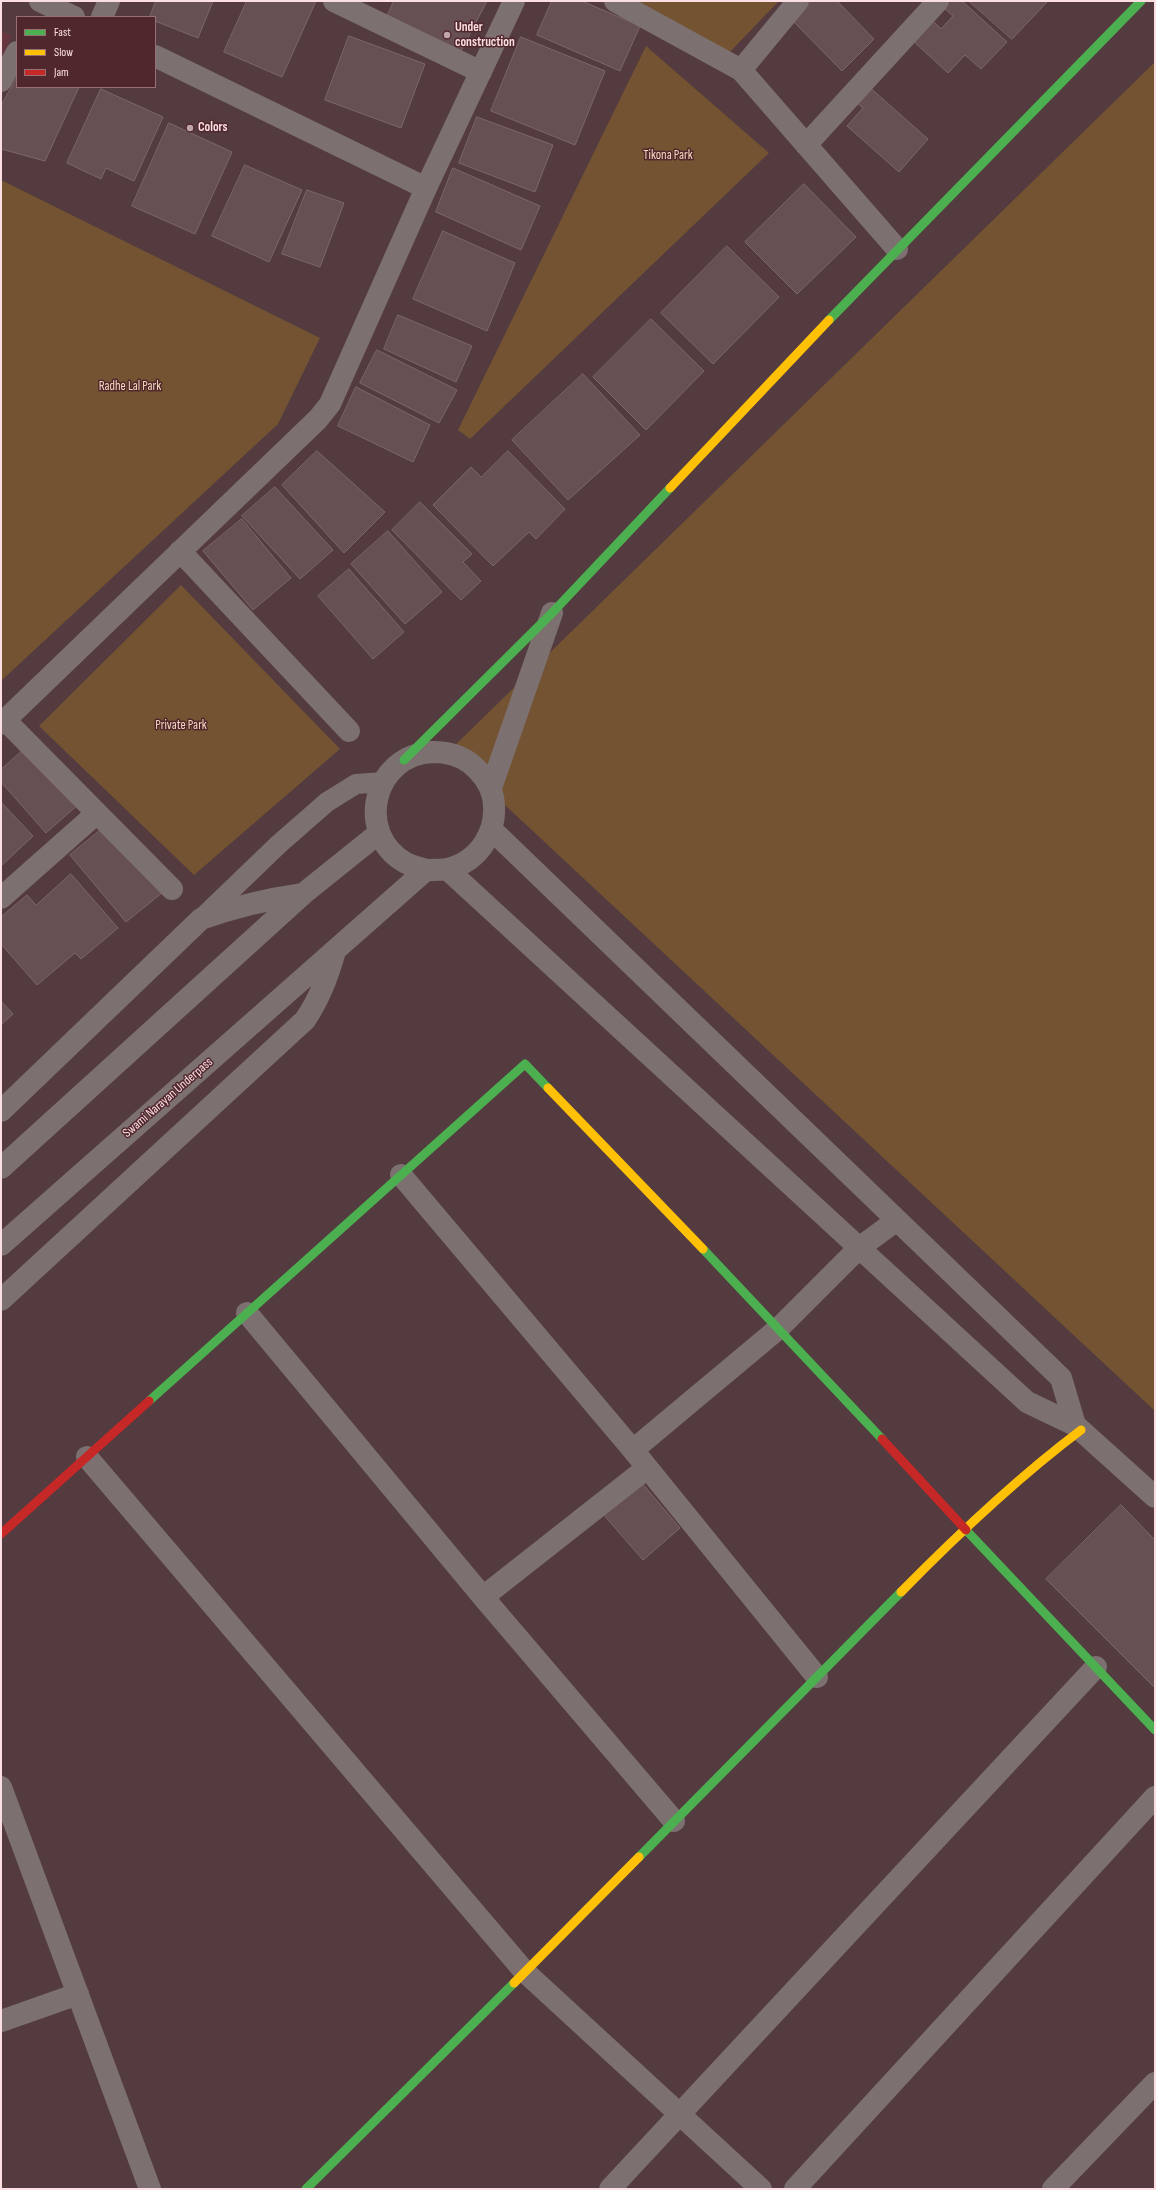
<!DOCTYPE html>
<style>
body{margin:0}
#map{position:relative;width:1156px;height:2190px;overflow:hidden;background:#533b3f;font-family:"Sofia Sans Condensed",sans-serif}
canvas{display:block}
.frame{position:absolute;inset:0;border:2px solid #fbdfe2;pointer-events:none}
.legend{position:absolute;left:16px;top:16px;width:140px;height:72px;box-sizing:border-box;background:#51272e;border:1px solid #957176;margin:0;padding:5px 7px;list-style:none;font-size:12px;color:#fbdfe2}
.legend li{display:flex;align-items:center;gap:8px;height:20px}
.legend b{width:20px;border:1px solid #957176}
</style>
<div id="map">
<canvas width="1156" height="2190"></canvas>
<div class="frame"></div>
<ul class="legend">
<li><b style="height:5px;background:#4caf50"></b>Fast</li>
<li><b style="height:5px;background:#ffc107"></b>Slow</li>
<li><b style="height:5px;background:#c62828"></b>Jam</li>
</ul>
</div>
<script>
const c = document.querySelector('canvas').getContext('2d');
c.lineJoin = 'round';
function fill(path, color) {
  c.fillStyle = color;
  c.fill(path, 'evenodd');
}
function trace(path, color, width, dash) {
  c.strokeStyle = color;
  c.lineWidth = width;
  c.lineCap = dash ? 'butt' : 'round';
  c.setLineDash(dash || []);
  c.stroke(path);
}
function write(font, color, halo, rows, align = 'center') {
  c.font = font + ' "Sofia Sans Condensed",sans-serif';
  c.lineWidth = 3;
  c.setLineDash([]);
  c.textBaseline = 'middle';
  c.strokeStyle = halo;
  c.fillStyle = color;
  for (const [text, x, y, turn = 0] of rows) {
    c.save();
    c.translate(x, y);
    c.rotate((+turn || 0) * Math.PI / 180);
    c.textAlign = isNaN(turn) ? turn : align;
    if (halo) c.strokeText(text, 0, 0);
    c.fillText(text, 0, 0);
    c.restore();
  }
}
const built = new Path2D(`
 M1 31 12 36 1 60Z`);
const green = new Path2D(`
 M621 1H779L727 55Z
 M646 46 769 153 470 439 458 430Z
 M1155 62V1411L448 752Z
 M1 180 320 338 278 424 1 681Z
 M181 585 340 749 194 875 39 726Z`);
const building = new Path2D(`
 M156 1H213L198 38 155 21V17H150Z
 M247 1H316L282 77 224 52Z
 M394 1H487L460 53 387 17Z
 M552 1H582L640 26 620 71 537 35Z
 M812 1H837L874 39 842 71 792 20Z
 M950 1H962L1007 42 981 69 965 55 948 73 912 40 931 19 941 29 953 16 944 8Z
 M969 1H1048L1012 39Z
 M349 36 425 64 401 128 325 100Z
 M521 37 605 71 575 145 491 111Z
 M17 77V87H79L45 161 1 149V106Z
 M868 86 928 139 899 172 847 126 863 108 855 101Z
 M101 89 163 117 134 181 106 168 101 179 67 163Z
 M477 117 553 145 535 192 459 163Z
 M169 123 232 152 195 234 132 206Z
 M245 165 302 190 269 262 212 236Z
 M453 168 540 206 521 250 436 212Z
 M804 184 856 237 797 294 745 242Z
 M307 190 344 203 320 267 282 254Z
 M443 231 515 263 487 331 413 299Z
 M727 246 779 297 713 364 661 313Z
 M398 315 472 346 456 382 384 349Z
 M651 319 704 371 646 430 593 377Z
 M377 350 457 390 439 423 360 383Z
 M583 374 640 435 568 500 512 440Z
 M356 387 430 425 413 462 338 426Z
 M317 451 385 512 344 553 282 485Z
 M508 451 565 509 536 539 529 532 493 566 433 505 471 467 481 477Z
 M275 487 333 550 300 579 242 516Z
 M420 502 472 554 463 562 481 581 461 600 392 530Z
 M242 519 291 578 253 610 203 551Z
 M388 531 442 592 405 624 351 564Z
 M349 569 404 632 373 659 318 596Z
 M30 744 81 802 46 833 1 782V770Z
 M1 802 33 836 1 866Z
 M107 825 163 892 126 922 70 855Z
 M71 874 118 928 81 959 75 953 37 985 1 944V917L27 895 36 905Z
 M1 1001 13 1014 1 1025Z
 M641 1482 680 1528 643 1560 603 1514Z
 M1121 1505 1155 1540V1688L1046 1579Z`);
const lane = new Path2D(`
 M201 919 279 844 327 802 356 784 384 782`);
const street = new Path2D(`
 M40 1 74 17
 M334 1 481 72
 M615 1 741 70 897 249
 M102 17 109 1
 M155 56 426 188
 M741 70 798 1
 M1 81 17 52
 M806 145 938 1
 M180 551 349 731
 M5 720 172 889
 M1 724 318 419 330 404 426 188 514 1
 M491 788 552 613
 M492 830 1061 1378 1075 1425
 M447 869 1027 1402 1075 1425 1155 1497
 M1 898 97 813
 M1 1111 201 919C234 907 268 899 303 894
 M1 1168 303 894 379 833
 M401 1175 633 1450 817 1677
 M1 1245 426 870C433 870 441 870 448 869 480 861 499 830 493 797 490 783 481 772 470 763 459 755 446 752 433 752 373 754 354 834 406 863 412 866 420 868 426 870
 M1 1300 305 1020C320 998 328 977 335 951
 M247 1313 483 1597 674 1821
 M633 1450 779 1328 859 1248 897 1220
 M87 1457 525 1972 761 2189
 M483 1597 647 1468
 M1 1787 150 2189
 M1 2021 78 1994
 M610 2189 1096 1667
 M795 2189 1155 1797
 M1053 2189 1155 2083`);
const fast = new Path2D(`
 M829 320 1141 1
 M404 760 552 613 670 488
 M703 1249 882 1439
 M149 1401 525 1064 548 1088
 M966 1530 1155 1730
 M639 1857 901 1592
 M306 2189 514 1983`);
const slow = new Path2D(`
 M670 488 829 320
 M548 1088 703 1249
 M901 1592C958 1534 1016 1479 1081 1430
 M514 1983 639 1857`);
const jam = new Path2D(`
 M882 1439 966 1530
 M1 1534 149 1401`);
const markers = [
 [447,35,4,"#c0a6a9"],
 [190,128,4,"#c0a6a9"]
];
const poiNames = [
 ["Under",455,28],
 ["construction",455,43],
 ["Colors",198,128]
];
const parkNames = [
 ["Tikona Park",668,156],
 ["Radhe Lal Park",130,387],
 ["Private Park",181,726]
];
const streetNames = [
 ["Swami Narayan Underpass",168,1098,-41]
];
fill(built, '#65363e');
fill(green, '#735331');
fill(building, '#675054');
trace(building, '#7c676a', 1);
trace(lane, '#7d7071', 20);
trace(street, '#7d7071', 22);
trace(fast, '#4caf50', 9);
trace(slow, '#ffc107', 9);
trace(jam, '#c62828', 9);
for (const [x, y, r, color] of markers) {
  const dot = new Path2D();
  dot.arc(x, y, r, 0, 2 * Math.PI);
  c.fillStyle = color;
  c.fill(dot);
  trace(dot, '#51272e', 1.5);
}
write('bold 13px', '#fbdfe2', '#51272e', poiNames, 'left');
write('13px', '#f5dcbf', '#51272e', parkNames);
write('13px', '#fbdfe2', '#51272e', streetNames);
</script>
